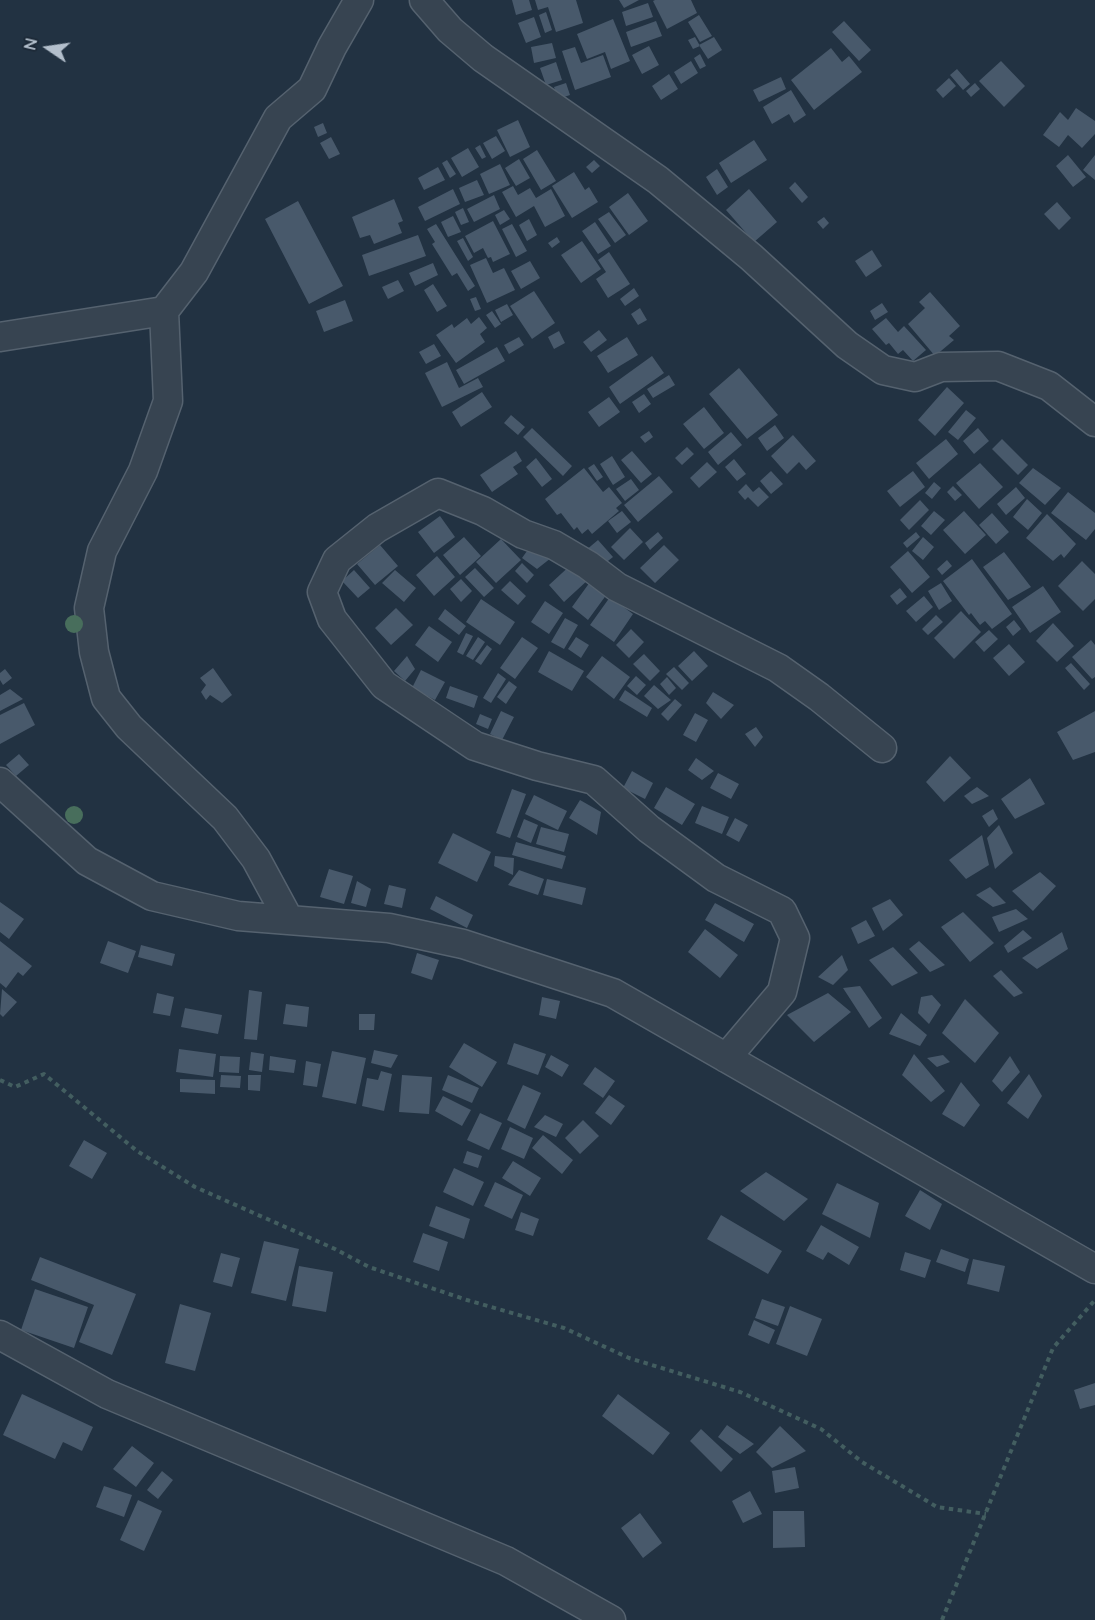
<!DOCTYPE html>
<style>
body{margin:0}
#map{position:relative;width:1095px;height:1620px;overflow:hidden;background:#223242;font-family:Quicksand,sans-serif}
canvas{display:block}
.north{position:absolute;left:18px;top:18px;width:60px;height:60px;-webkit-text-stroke:4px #1c2937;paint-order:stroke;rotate:283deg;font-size:16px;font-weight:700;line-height:24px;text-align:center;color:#b3bfcc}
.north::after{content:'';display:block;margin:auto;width:21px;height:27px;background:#b3bfcc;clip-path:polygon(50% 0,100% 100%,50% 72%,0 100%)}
</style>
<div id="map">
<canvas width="1095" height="1620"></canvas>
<div class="north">N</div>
</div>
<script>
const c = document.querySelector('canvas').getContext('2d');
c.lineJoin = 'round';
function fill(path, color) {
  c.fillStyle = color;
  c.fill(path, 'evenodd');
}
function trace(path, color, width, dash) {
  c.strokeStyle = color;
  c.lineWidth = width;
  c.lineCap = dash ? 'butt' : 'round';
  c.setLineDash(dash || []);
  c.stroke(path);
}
const building = new Path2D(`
 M512 0H529L532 10 516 15Z
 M535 0H576L583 23 556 32 548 7 538 10Z
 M619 0H639L624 8Z
 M655 0H691L697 13 667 29 653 1Z
 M648 3 653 17 626 26 622 12Z
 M546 12 552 30 545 33 539 15Z
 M699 15 712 36 700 42 688 22Z
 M534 17 541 37 526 43 518 23Z
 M613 19 630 61 611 69 605 52 587 59 577 34Z
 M656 21 662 36 631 47 626 32Z
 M844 21 871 50 859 61 832 32Z
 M695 37 700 46 693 49 688 40Z
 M714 37 722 50 708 59 699 45Z
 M552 43 556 58 534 63 531 47Z
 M649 46 659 65 642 74 632 55Z
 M575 47 581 63 603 55 611 77 575 90 562 51Z
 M831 48 842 62 849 56 862 72 814 110 791 80Z
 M700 54 706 66 700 69 694 58Z
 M691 61 698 73 681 84 674 72Z
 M1001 61 1025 86 1004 107 979 81Z
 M556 62 562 80 546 85 540 68Z
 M957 69 970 84 963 90 950 75Z
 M669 74 678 89 661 100 652 86Z
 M781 77 786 89 759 102 753 90Z
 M949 78 956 86 943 98 936 90Z
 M566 83 570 95 558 99 554 87Z
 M975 83 980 89 971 97 966 91Z
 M791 90 806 115 794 123 789 114 772 124 763 107Z
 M1076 108 1095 121V134L1082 148 1068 135 1059 147 1043 135 1060 112 1068 120Z
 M518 120 530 147 510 157 497 130Z
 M323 123 327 133 318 137 314 127Z
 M496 136 505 151 492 159 483 143Z
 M331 137 340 154 329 159 320 143Z
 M754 140 767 160 731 183 719 163Z
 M480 145 486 157 482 159 475 148Z
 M468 148 479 167 462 177 451 158Z
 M537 150 556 181 541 190 523 159Z
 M1068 155 1086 177 1073 187 1056 166Z
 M1095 155V180L1083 170Z
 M519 159 530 178 516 186 505 168Z
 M447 160 456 174 450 178 442 163Z
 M594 160 600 166 592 173 586 167Z
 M500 164 510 185 489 194 480 174Z
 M438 167 445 180 424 190 418 178Z
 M717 169 728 187 717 195 706 177Z
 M574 172 585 190 589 187 598 202 572 218 552 186Z
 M477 180 484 195 465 202 459 188Z
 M795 182 808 197 802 203 789 188Z
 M513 186 518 195 530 188 536 198 551 189 565 216 545 227 534 206 516 217 502 192Z
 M453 189 460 204 425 221 418 207Z
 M749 189 777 222 754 242 726 210Z
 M628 193 648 221 629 235 609 207Z
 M494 195 500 209 474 222 467 209Z
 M394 199 403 221 398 223 402 233 374 244 370 235 360 238 352 217Z
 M298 201 343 286 309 304 265 219Z
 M1057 202 1071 218 1059 230 1044 214Z
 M463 208 469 222 461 225 455 212Z
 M504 210 510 219 500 225 495 215Z
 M609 212 626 235 615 243 598 219Z
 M453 216 461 232 448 237 441 222Z
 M824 217 829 223 823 229 817 222Z
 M529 219 537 235 527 241 519 225Z
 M493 221 510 254 493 262 491 257 488 258 483 248 474 253 465 236Z
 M595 222 611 246 598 254 582 231Z
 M436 224 475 286 468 291 457 273 452 276 432 244 435 242 427 229Z
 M512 224 527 251 516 257 502 229Z
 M418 235 426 256 369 276 362 255Z
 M557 237 560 242 552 248 548 243Z
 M463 238 473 257 468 261 457 241Z
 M582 241 601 269 581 283 561 255Z
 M872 250 882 266 866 277 855 261Z
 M609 252 630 284 608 298 596 279 606 272 598 260Z
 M486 258 493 273 504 268 515 290 487 303 470 265Z
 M530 261 540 278 521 289 511 271Z
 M433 263 438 275 415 286 409 273Z
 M398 280 404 291 388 299 382 287Z
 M433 284 447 306 437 312 424 290Z
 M634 288 639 296 625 306 620 299Z
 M534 291 555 323 532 339 510 306Z
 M930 292 960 326 949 336 954 340 935 356 908 324 925 308 919 302Z
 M476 297 481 309 475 311 470 299Z
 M345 300 353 321 324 332 316 311Z
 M882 303 888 312 875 320 870 311Z
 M507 304 513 315 501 322 495 310Z
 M640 308 647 320 638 325 631 314Z
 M492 311 501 324 495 328 486 315Z
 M479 317 487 328 480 334 485 342 456 363 436 335 452 324 454 328 467 318 471 324Z
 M886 318 898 332 904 326 926 350 913 361 903 350 898 354 889 343 886 345 872 329Z
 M599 330 607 340 591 352 583 342Z
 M559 331 565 343 554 349 548 337Z
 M519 337 524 345 509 354 504 345Z
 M627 337 638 355 608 373 597 356Z
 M434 344 441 356 426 364 419 352Z
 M497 347 505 361 464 384 456 370Z
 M652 356 664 373 620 404 609 387Z
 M447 362 459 388 478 378 483 387 442 407 425 373Z
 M739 368 778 415 747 439 709 394Z
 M669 375 675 385 653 398 647 389Z
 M947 387 964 403 935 436 918 420Z
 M482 392 492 407 461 427 452 412Z
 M644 394 651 404 639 413 632 402Z
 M609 397 620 412 599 427 588 412Z
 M704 407 724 433 704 449 683 424Z
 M966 410 976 418 958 440 948 432Z
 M511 415 525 427 518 435 504 423Z
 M775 425 784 438 767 451 758 438Z
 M532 428 572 466 563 476 523 437Z
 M978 428 989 441 974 454 963 441Z
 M649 431 653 437 645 443 640 437Z
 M731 432 742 445 718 465 708 452Z
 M793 435 816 461 806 470 799 462 787 474 771 456Z
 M946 439 958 454 929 479 916 463Z
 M1002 439 1028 465 1018 475 992 449Z
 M687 447 694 454 682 465 675 458Z
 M516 451 522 461 513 467 518 474 492 492 480 475Z
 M632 451 652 474 641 483 621 460Z
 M612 456 625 477 613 485 600 464Z
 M536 458 552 479 542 487 526 467Z
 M734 459 746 474 737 481 725 467Z
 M707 462 717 472 699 488 690 478Z
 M980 463 1003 487 979 509 956 483Z
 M594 464 603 477 597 481 588 468Z
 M584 468 603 492 609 487 622 503 616 508 619 511 592 534 588 529 582 534 577 527 574 530 561 513 557 515 545 499Z
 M1033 468 1061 488 1045 505 1019 483Z
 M771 471 783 484 771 494 760 481Z
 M913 471 925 487 900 507 887 491Z
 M659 476 673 492 638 522 624 505Z
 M631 479 639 490 625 501 616 489Z
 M934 482 941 488 932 499 925 493Z
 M746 484 753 492 759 487 769 497 758 507 748 497 745 500 738 492Z
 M953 486 962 495 955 501 947 492Z
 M1016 487 1025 498 1006 515 997 504Z
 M1068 492 1095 513V529L1086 540 1051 513Z
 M1027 499 1042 513 1028 530 1013 517Z
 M920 500 929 510 909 530 900 520Z
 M622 511 631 522 617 533 608 521Z
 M934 511 945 520 931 535 921 526Z
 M964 511 986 535 965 554 943 530Z
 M992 513 1009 532 996 544 979 525Z
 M1047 514 1076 544 1064 558 1061 554 1053 561 1026 538Z
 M440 516 455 537 434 553 418 532Z
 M630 528 643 542 624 560 611 547Z
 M658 532 663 538 650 550 645 543Z
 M916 532 920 537 907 548 903 543Z
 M464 537 481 556 460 575 443 555Z
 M923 537 934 547 923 560 912 551Z
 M501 539 521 560 496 583 476 562Z
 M598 540 613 557 599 568 585 551Z
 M532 544 551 558 537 569 522 558Z
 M380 545 398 566 375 585 357 564Z
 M664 545 679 560 655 583 640 568Z
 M908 551 930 577 912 593 890 567Z
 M1004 552 1031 587 1008 600 983 567Z
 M437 556 455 577 434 596 416 575Z
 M972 559 1012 614 992 629 985 621 980 625 971 613 969 615 943 581Z
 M947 560 952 566 942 575 937 569Z
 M1082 561 1095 574V599L1083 611 1058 586Z
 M574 562 589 579 564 602 549 585Z
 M522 563 534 575 527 583 515 571Z
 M475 568 494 588 484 597 465 577Z
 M354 570 370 588 358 598 342 581Z
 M395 570 416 588 404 602 382 583Z
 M461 579 472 591 461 602 450 589Z
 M510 581 526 596 518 605 501 590Z
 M590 582 607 594 588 620 572 607Z
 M941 583 952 601 939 610 928 591Z
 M1043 586 1061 612 1030 633 1012 607Z
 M900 588 907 597 897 605 890 596Z
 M924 596 933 607 916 622 906 611Z
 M610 597 633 614 614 642 590 625Z
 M481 599 515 622 500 645 466 622Z
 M545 601 563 613 549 634 531 622Z
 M396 608 413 625 391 645 375 628Z
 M445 609 466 626 459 635 438 619Z
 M961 611 981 632 954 659 934 638Z
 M936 615 943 622 928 635 922 629Z
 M565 618 578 625 564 649 551 642Z
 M1014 620 1021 629 1013 636 1006 627Z
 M1053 623 1074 646 1057 662 1036 641Z
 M429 626 452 642 438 662 415 645Z
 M631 629 644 642 629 658 616 645Z
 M989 630 998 639 984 652 975 642Z
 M466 633 473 636 463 655 457 652Z
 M478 637 485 642 473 660 466 656Z
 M522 637 538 648 515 679 500 668Z
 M576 637 589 645 581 658 568 649Z
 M1091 640 1095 645V677L1092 679 1072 657Z
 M1009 644 1025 662 1009 676 993 658Z
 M487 645 492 649 481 665 475 661Z
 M549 651 584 671 572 691 538 672Z
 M694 651 708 666 692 681 678 666Z
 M644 654 660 671 650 681 633 664Z
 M407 656 415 669 405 681 394 671Z
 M602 656 630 677 614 699 586 677Z
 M1071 663 1090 684 1084 690 1065 668Z
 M674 667 689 683 682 690 666 674Z
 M213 668 232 695 222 703 210 695 206 700 201 692 206 685 200 678Z
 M5 669 12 678 3 685 0 680V673Z
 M421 670 445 682 435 700 412 688Z
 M498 673 506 679 491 703 483 698Z
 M636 676 646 685 637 695 627 686Z
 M667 677 676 688 669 695 660 684Z
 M509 681 517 687 506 704 497 697Z
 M654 685 671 700 658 709 644 696Z
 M450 686 478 696 474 708 446 698Z
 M10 689 23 699 0 711V695Z
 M625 690 652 708 647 717 619 700Z
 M713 692 734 705 721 719 706 703Z
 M675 699 682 705 668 721 661 714Z
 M24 703 35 725 0 744V715Z
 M501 711 514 717 502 740 490 734Z
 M1095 711V752L1073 760 1057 732Z
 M695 713 708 720 696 742 683 735Z
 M480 714 492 719 488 729 476 724Z
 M756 727 763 737 755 747 745 734Z
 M19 754 29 765 16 776 6 765Z
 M950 756 971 778 944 802 926 782Z
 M696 758 714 771 702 780 688 770Z
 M632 771 653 783 645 799 623 788Z
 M718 773 739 784 731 799 710 788Z
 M1030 778 1045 804 1015 819 1001 799Z
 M666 787 695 804 682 825 654 808Z
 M977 787 989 796 972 804 964 796Z
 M512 789 526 794 510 838 496 833Z
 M534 795 567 811 558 830 525 814Z
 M580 800 601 812 597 835 569 818Z
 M702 806 729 817 722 834 695 823Z
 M993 809 998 819 989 827 982 816Z
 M735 818 748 825 739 842 726 835Z
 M524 819 538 825 531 843 517 837Z
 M999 825 1013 853 995 869 987 838Z
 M541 827 569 834 564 852 536 844Z
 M453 833 491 852 477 882 438 863Z
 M982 835 989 865 966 879 949 860Z
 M516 842 566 856 562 869 512 855Z
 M495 856 514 858 513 875 494 866Z
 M329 869 353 876 344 904 320 897Z
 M519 870 544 879 538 895 508 885Z
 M1040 872 1056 886 1033 911 1012 891Z
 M547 879 586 888 582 905 543 895Z
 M357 881 371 889 366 907 351 903Z
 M389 885 406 889 402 908 384 904Z
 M990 887 1006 903 993 907 976 895Z
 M436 896 473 915 467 928 430 909Z
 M890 899 903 915 883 931 872 908Z
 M0 902 24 919 9 939 0 932Z
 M715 903 754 924 744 942 705 920Z
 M1016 909 1028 919 999 932 992 917Z
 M963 912 994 943 970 962 941 927Z
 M866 920 875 936 858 944 851 928Z
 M705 929 738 955 720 978 688 952Z
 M1023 930 1032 938 1008 953 1004 946Z
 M1062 932 1068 949 1037 969 1022 958Z
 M0 941 32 966 23 976 18 972 6 988 0 983Z
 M108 941 136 951 128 973 100 963Z
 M919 941 945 965 930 972 909 949Z
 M141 945 175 954 172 966 138 957Z
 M893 947 918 973 892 986 869 960Z
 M417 953 439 960 432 980 411 973Z
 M842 955 848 970 833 985 818 977Z
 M1001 970 1023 993 1014 997 993 976Z
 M860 986 882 1018 869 1028 843 988Z
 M2 989 17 1002 3 1017 0 1014Z
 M249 990 262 992 257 1040 244 1039Z
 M157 993 174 997 170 1016 153 1013Z
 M828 993 851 1012 814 1042 787 1015Z
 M932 995 941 1005 929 1024 918 1013 921 997Z
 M542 997 560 1001 556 1019 539 1015Z
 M965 999 999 1033 975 1063 942 1033Z
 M286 1004 309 1007 307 1027 283 1024Z
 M185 1008 222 1015 218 1034 181 1027Z
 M901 1013 927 1035 920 1046 889 1034Z
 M359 1014H375L374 1030H359Z
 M464 1043 497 1062 482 1087 449 1067Z
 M514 1043 546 1054 538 1075 507 1064Z
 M179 1049 216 1054 213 1077 176 1072Z
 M374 1050 398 1055 391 1068 371 1063Z
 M332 1051 366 1058 356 1104 322 1097Z
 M251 1052 264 1054 262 1072 249 1070Z
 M914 1054 945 1091 931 1102 902 1075Z
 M551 1055 569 1065 562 1077 545 1067Z
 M943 1055 950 1062 937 1067 927 1058Z
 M220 1056 240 1057 239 1073 219 1072Z
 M270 1056 296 1060 294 1073 269 1070Z
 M1010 1056 1020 1072 1002 1092 992 1081Z
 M306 1061 321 1064 317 1087 303 1085Z
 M595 1067 615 1081 603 1098 583 1084Z
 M381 1071 392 1074 384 1111 362 1106 367 1078 378 1080Z
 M1029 1074 1042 1096 1028 1119 1007 1103Z
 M221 1075 241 1076 240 1088 220 1087Z
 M248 1075H261L260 1091 248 1090Z
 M402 1075 432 1077 429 1114 399 1112Z
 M448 1075 479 1088 472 1103 442 1090Z
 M180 1079 215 1080V1094L180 1092Z
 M961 1082 980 1105 964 1127 942 1114Z
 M523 1085 541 1093 525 1129 507 1120Z
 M609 1095 625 1106 611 1125 595 1113Z
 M443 1096 471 1110 462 1126 435 1111Z
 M480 1113 502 1123 489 1150 467 1140Z
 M545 1115 563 1124 556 1137 534 1127Z
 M583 1120 599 1136 580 1154 565 1138Z
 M510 1127 533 1138 524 1159 501 1149Z
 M543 1135 573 1160 562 1174 532 1148Z
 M84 1140 107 1153 92 1179 69 1166Z
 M467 1151 482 1156 478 1168 463 1163Z
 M513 1161 541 1178 530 1196 502 1178Z
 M454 1168 484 1182 473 1206 443 1192Z
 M766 1172 808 1199 784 1221 740 1191Z
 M495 1182 523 1195 512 1219 484 1206Z
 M837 1183 879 1203 870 1238 822 1214Z
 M920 1190 942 1204 930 1230 905 1216Z
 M436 1206 470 1219 464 1239 429 1226Z
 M521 1212 539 1219 533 1236 515 1230Z
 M721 1215 782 1251 768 1274 707 1239Z
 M821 1225 859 1247 849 1265 828 1252 823 1260 806 1251Z
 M423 1233 448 1242 439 1271 413 1262Z
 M264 1241 299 1249 286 1301 251 1293Z
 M941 1249 969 1259 965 1272 936 1262Z
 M905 1252 931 1260 925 1278 900 1270Z
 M221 1253 240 1258 232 1287 213 1282Z
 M40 1257 136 1294 112 1355 79 1342 94 1305 31 1280Z
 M973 1259 1005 1266 999 1292 967 1284Z
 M299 1266 333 1272 326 1312 292 1306Z
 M35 1289 88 1307 74 1348 21 1330Z
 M762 1299 785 1307 778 1326 755 1318Z
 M180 1304 211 1313 195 1371 165 1363Z
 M790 1306 822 1319 807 1356 776 1344Z
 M754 1320 775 1330 769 1344 748 1335Z
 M1095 1383V1405L1080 1409 1074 1390Z
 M22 1394 93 1427 82 1451 63 1442 55 1459 3 1435Z
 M618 1394 670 1433 653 1455 602 1416Z
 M727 1425 754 1444 740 1454 718 1437Z
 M780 1426 806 1451 772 1468 756 1452Z
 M701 1429 733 1459 721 1472 690 1441Z
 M132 1446 154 1463 136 1487 113 1469Z
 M795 1467 799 1488 775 1493 772 1471Z
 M162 1471 173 1480 158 1499 147 1490Z
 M104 1486 132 1495 124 1517 96 1507Z
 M750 1491 762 1514 743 1523 732 1501Z
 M138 1500 162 1511 144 1551 120 1540Z
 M773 1511H804L805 1547 773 1548Z
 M640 1513 662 1543 643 1558 621 1528Z`);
const path = new Path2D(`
 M0 1080 15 1087 44 1074 137 1151 195 1187 335 1249 369 1267 467 1300 564 1328 629 1358 740 1392 821 1429 862 1462 937 1507 986 1514
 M942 1620 1053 1348 1095 1300`);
const minor = new Path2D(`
 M424 0 450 30 483 58 658 180 751 257 847 345 883 370 915 377 941 367 998 366 1049 386 1095 422
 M164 311 168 401 143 471 102 551 89 608 94 652 106 698 129 727 225 818 256 859 289 920
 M0 337 164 311 194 272 278 118 312 89 332 47 359 0
 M0 782 87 861 152 896 238 916 389 928 463 944 613 993 1095 1269
 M726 1058 782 992 795 938 782 911 716 878 649 829 594 780 537 766 475 746 384 685 332 619 322 592 337 560 377 528 438 493 483 511 523 534 554 545 588 565 617 587 778 668 819 697 882 748
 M0 1335 107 1394 506 1561 611 1620`);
const trees = [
 [74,624],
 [74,815]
];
fill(building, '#48596b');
trace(minor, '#55626f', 31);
trace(path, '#435e60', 4, [4.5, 4.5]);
trace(minor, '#374451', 28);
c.fillStyle = '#486e5c';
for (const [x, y] of trees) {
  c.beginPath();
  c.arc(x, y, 9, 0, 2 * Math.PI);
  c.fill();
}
</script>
